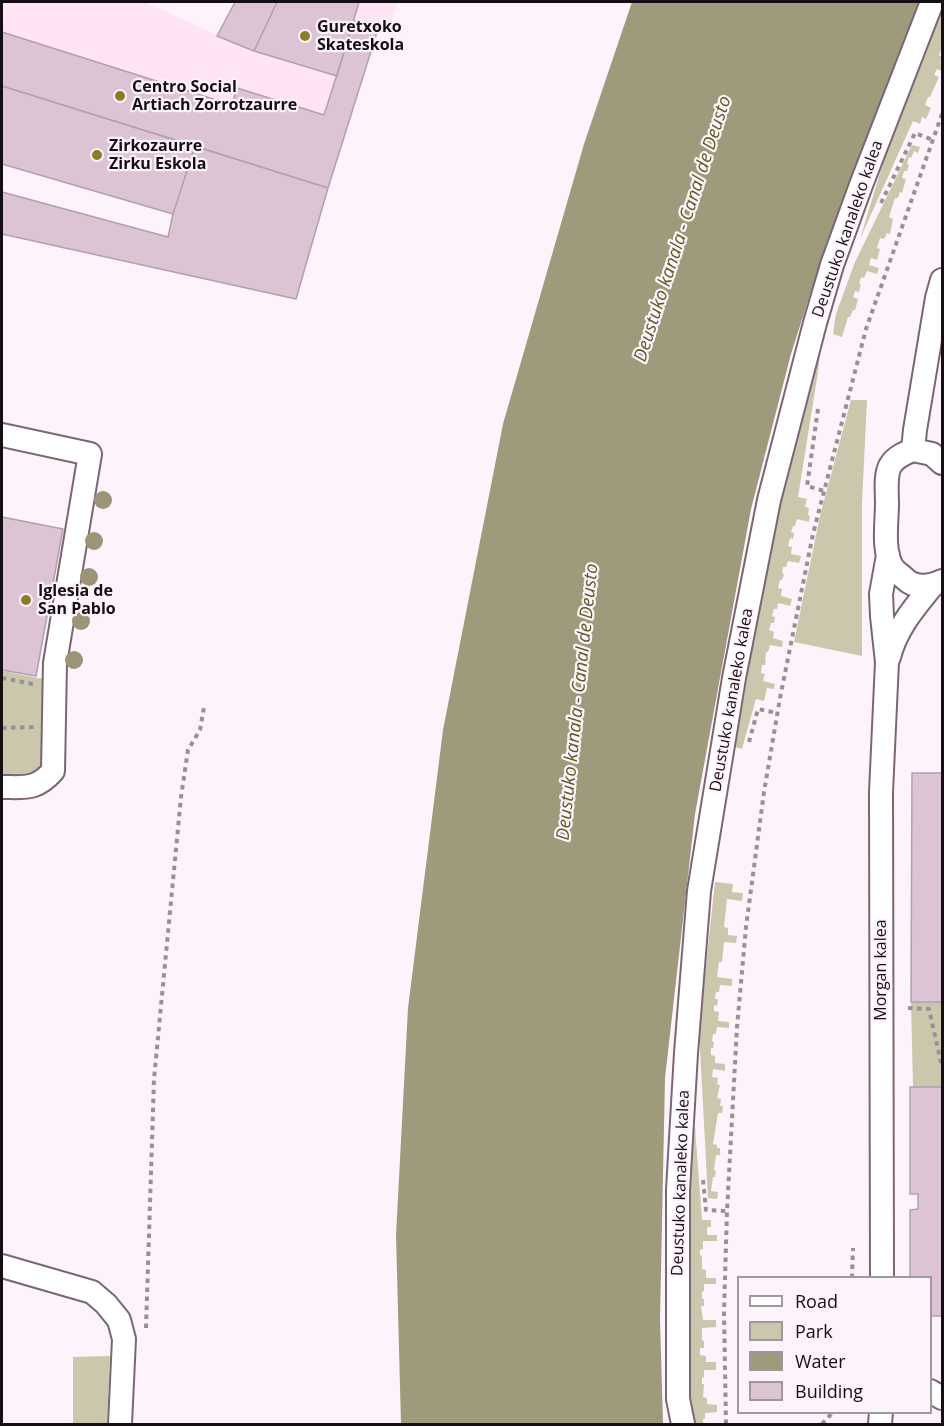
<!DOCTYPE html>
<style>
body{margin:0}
#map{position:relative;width:944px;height:1426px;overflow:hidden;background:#fdf3fa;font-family:"Open Sans",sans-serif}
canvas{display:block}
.frame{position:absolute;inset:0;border:3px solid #160e14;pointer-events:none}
.legend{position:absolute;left:737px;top:1276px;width:195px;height:138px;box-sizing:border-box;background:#fdf3fa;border:2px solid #a1979e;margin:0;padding:8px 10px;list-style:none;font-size:18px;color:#160e14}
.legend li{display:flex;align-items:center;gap:12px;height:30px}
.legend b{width:30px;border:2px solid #a1979e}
</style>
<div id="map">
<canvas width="944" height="1426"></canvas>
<div class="frame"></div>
<ul class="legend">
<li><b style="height:8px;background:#fff"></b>Road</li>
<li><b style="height:16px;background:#cac7ac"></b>Park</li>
<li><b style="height:16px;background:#9e9a7b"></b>Water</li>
<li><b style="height:16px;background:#dcc4d4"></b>Building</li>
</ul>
</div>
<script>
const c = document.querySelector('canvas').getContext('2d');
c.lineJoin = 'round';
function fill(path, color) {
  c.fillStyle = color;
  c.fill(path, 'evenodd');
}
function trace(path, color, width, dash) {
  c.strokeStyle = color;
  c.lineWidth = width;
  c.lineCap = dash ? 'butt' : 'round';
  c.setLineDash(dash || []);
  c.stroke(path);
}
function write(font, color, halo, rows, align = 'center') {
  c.font = font + ' "Open Sans",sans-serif';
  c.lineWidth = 4.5;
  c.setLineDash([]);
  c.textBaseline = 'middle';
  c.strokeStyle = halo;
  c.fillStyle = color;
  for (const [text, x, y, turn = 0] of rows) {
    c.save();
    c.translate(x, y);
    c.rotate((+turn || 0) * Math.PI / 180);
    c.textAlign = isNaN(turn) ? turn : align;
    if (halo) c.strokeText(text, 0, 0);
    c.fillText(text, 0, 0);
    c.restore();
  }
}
const built = new Path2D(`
 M2 2H145L217 35 235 2H398L390 25 378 29 328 188 195 146 173 214 2 164Z`);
const green = new Path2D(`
 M942 5V47L939 55 942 57 940 63 942 64V71L937 69 934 75 939 77 930 97H928L925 105 931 108 926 119 922 117 920 124 913 121 860 239 894 127Z
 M912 145 920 147 918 153 914 151 911 158 909 157 907 164 909 165 907 171H904L902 178 906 179 902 193 900 192 898 198H895L889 217 893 219 890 234 887 233 884 239 880 238 877 248 880 249 877 260 871 258 869 265 879 268 877 274 867 271 864 278 861 277 859 284H861L859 292 855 291 853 297 858 299 855 310H853L850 317H848L842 337 833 334 836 314 855 262Z
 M822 332 818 372 798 497 807 499 805 507 809 508 808 515 810 516 809 522 797 519 795 526H793L791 532 794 533 793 539 790 538 788 546 792 547 791 554 801 556 799 563 788 561 786 567H783L782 573 784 574 782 580H780L778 588 782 589 781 596 792 599 790 606 778 603 777 609H774L772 616 775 617 774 623H771L769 630 774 632 773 638 783 641 782 647 770 645 768 652H766L765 659 766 660 765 665H762L761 673 765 674 763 681 775 684 774 689 767 688 764 701 756 699 742 749 735 747 770 549Z
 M851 400H867L862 503V656L794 642 820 516Z
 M2 671 54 681 53 771 2 787Z
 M715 882 733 884 732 892 743 893 742 901 727 899 724 927 728 928V935L737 936 736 943 724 942 722 962H719L717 977 732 979V986L720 985 719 992H716L715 999H718L717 1006 714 1005V1011L719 1012 718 1021 729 1022V1028L717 1027 716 1034H713L712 1041 714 1042 713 1048H711V1055L715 1056V1063L725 1064V1071L713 1069 712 1077 718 1078 717 1084 720 1085 717 1098 721 1099 720 1106H723L722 1113H718L713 1144 717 1145V1148H720V1155H716L714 1170 716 1171 715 1177H713L711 1191 718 1192 717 1199 708 1198 699 1030Z
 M911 1002H942V1087H913Z
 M693 1101 702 1220H711V1227H707V1235H717V1241H703V1249L700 1250V1255L702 1256V1269L706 1270V1278H716V1284H704V1291L702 1292V1299H704V1306H701L703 1320H716V1327L702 1328V1340L704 1341V1348H700V1355L706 1356V1362H716V1370H704V1377L702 1378V1384H704L703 1397 707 1398V1404L717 1405V1412L705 1413V1419H703V1424H690L688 1316Z
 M110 1356 107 1424H73V1357Z`);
const water = new Path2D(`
 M632 2H922L826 244 791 354 751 509 695 814 665 1078 660 1319 663 1424H401L396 1235 408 1008 443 730 503 424 584 144Z`);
const building = new Path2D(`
 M235 2H277L254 51 217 36Z
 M277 2H359L337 76 254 51Z
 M354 21 378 29 328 188 2 86V32L232 105 237 88 324 115Z
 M2 86 195 146 173 214 2 164Z
 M195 146 328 188 296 299 2 234V192L168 237 173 214Z
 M2 517 63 529 36 676 2 670Z
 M912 773H942V1002H911Z
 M910 1087H942V1316H930V1278H910V1210L918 1209V1194H910Z`);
const path = new Path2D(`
 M881 203 915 133 933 140
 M818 409 807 486 824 491
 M2 678 33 684
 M2 728 34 727
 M749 742 758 709 777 713
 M908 1008 929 1009 942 1067
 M703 1180 706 1210 727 1211
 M852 1278 853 1248
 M146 1328 154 1079 181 797 188 750 200 730 204 707
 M726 1424 724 1312 727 1211 737 1027 746 927 764 792 780 698 813 534 866 329 942 114
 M822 1424 833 1412`);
const minor = new Path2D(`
 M2 435 90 454 55 663 53 771C36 790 26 787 2 787
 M913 450 915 430 937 298 942 280
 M942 463 932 454 913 450C905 453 895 457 890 466 885 476 887 492 887 503 887 522 882 552 893 568 896 572 901 575 904 578 915 589 929 587 942 581
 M889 657C896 629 914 608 932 586
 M2 1266 92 1292 106 1304 119 1320 124 1339 120 1424
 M882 1278 881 792 887 662 882 616 881 594 888 555
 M930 1391 942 1398
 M683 1424 678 1399V1190L686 1053 699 891 734 678 769 500 815 323 832 265 861 185 932 2
 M880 1424 881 1412`);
const trees = [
 [103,500],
 [94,541],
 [89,577],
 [81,621],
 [74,660]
];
const markers = [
 [305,36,6,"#8a7e25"],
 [120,96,6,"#8a7e25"],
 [97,155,6,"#8a7e25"],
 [26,600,6,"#8a7e25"]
];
const poiNames = [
 ["Guretxoko",317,27],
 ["Skateskola",317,45],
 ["Centro Social",132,87],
 ["Artiach Zorrotzaurre",132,105],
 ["Zirkozaurre",109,146],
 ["Zirku Eskola",109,164],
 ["Iglesia de",38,591],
 ["San Pablo",38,609]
];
const streetNames = [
 ["Deustuko kanaleko kalea",848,229,-71],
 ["Deustuko kanaleko kalea",732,700,-80],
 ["Morgan kalea",881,970,-90],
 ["Deustuko kanaleko kalea",681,1183,-88]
];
const waterNames = [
 ["Deustuko kanala - Canal de Deusto",683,229,-72],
 ["Deustuko kanala - Canal de Deusto",578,702,-84]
];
fill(built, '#fee4f5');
fill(green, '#cac7ac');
fill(water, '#9e9a7b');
fill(building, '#dcc4d4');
trace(building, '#b59eae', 1.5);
trace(minor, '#7c6675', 26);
trace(path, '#999097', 4, [4.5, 4.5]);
trace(minor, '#fff', 22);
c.fillStyle = '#9d9478';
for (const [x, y] of trees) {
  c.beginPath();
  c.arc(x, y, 9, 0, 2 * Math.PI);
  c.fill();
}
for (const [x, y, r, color] of markers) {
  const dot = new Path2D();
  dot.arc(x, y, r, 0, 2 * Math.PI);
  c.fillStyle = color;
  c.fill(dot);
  trace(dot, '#fdf3fa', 2);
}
write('bold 16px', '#160e14', '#fdf3fa', poiNames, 'left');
write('16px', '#160e14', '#fdf3fa', streetNames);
write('italic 18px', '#5e5721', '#fdf3fa', waterNames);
</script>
